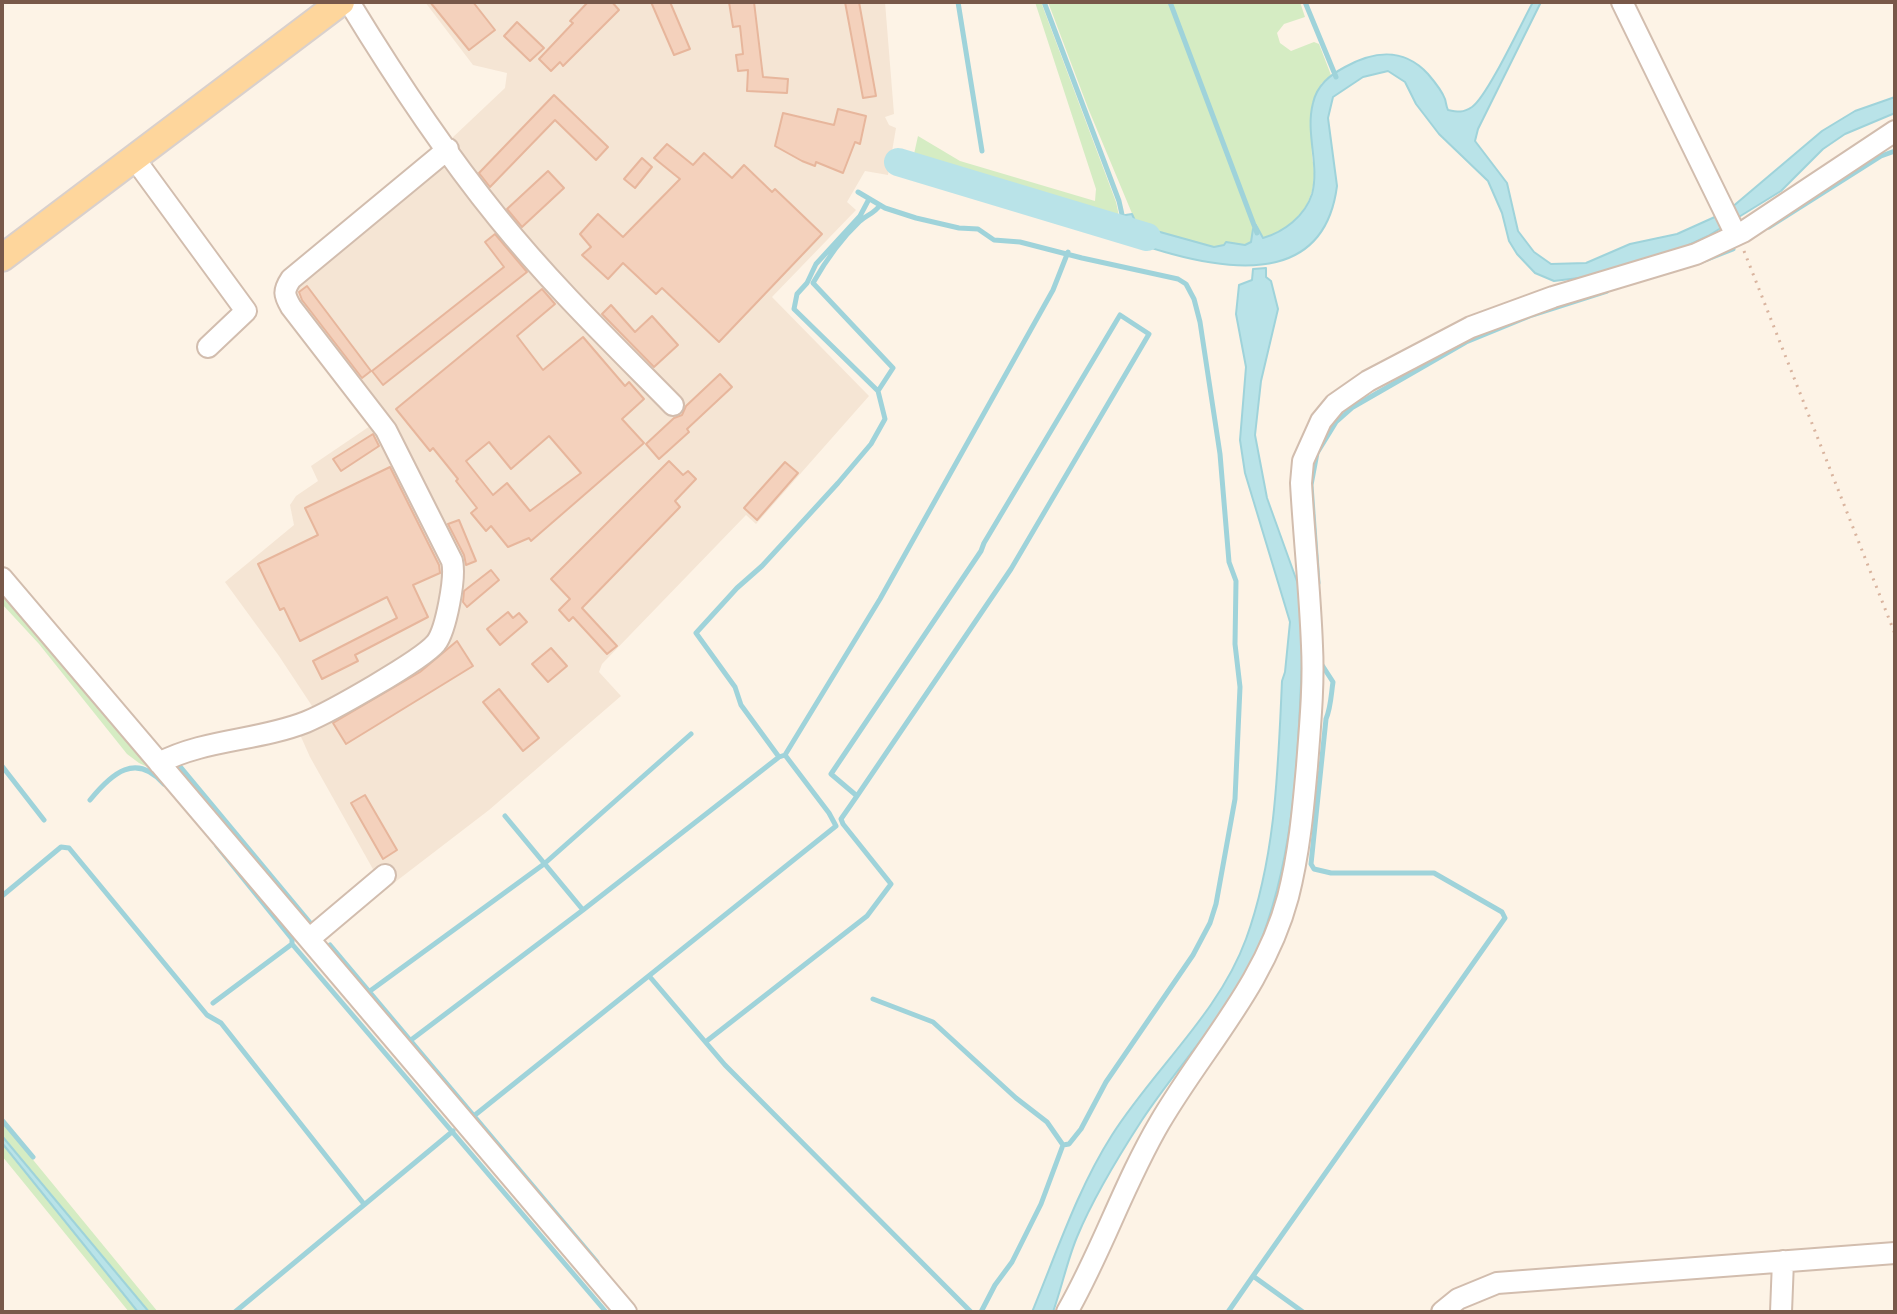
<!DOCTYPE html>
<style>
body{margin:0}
#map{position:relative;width:1897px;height:1314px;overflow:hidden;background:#fdf3e6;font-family:Poppins,sans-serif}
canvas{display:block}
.frame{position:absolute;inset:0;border:4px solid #785849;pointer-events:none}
</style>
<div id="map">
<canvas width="1897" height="1314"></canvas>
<div class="frame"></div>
</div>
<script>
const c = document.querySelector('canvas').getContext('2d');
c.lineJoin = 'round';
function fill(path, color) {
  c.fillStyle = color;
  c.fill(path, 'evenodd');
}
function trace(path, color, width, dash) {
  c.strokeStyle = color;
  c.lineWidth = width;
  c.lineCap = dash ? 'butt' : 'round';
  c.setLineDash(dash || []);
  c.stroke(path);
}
const residential = new Path2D(`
 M425 2H885L894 114 885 117 889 125 896 128 888 175 865 171 847 202 856 210 772 297 869 396 756 524 746 515 602 664 599 672 621 696 489 810 390 886 374 871 310 757 298 730 316 712 279 656 225 582 294 525 290 505 296 496 318 481 311 466 373 424 289 292 505 88 507 73 473 65Z`);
const green = new Path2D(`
 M1035 2H1041L1116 202 1119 216 1115 221 1104 222 912 163 918 136 960 161 1095 201 1096 189Z
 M1048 2H1300L1305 17 1284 24 1277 33 1280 43 1291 51 1314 42 1319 44 1331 75 1321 84C1318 105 1314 126 1312 147 1311 156 1314 164 1314 173 1314 206 1294 228 1263 238L1257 225 1251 242 1245 245 1226 242 1224 245 1215 247 1142 227 1136 223 1088 108Z
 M2 587 154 770 139 763 127 754 39 644 2 604Z
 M2 1122 158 1312H149L2 1136Z
 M2 1143 138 1312H129L2 1156Z`);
const water = new Path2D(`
 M1533 2H1541L1478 129 1475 141 1507 183 1518 231 1534 252 1551 264 1586 263 1630 244 1677 234 1717 216 1731 208 1822 131 1855 111 1895 97V113L1845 134 1823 149 1781 191 1708 236 1678 250 1587 277 1554 281 1535 273 1517 254 1509 241 1502 213 1488 181 1439 134 1416 104 1405 82 1388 71 1363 77 1333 97 1328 118 1337 186C1325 279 1242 273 1172 254 1151 248 1127 242 1109 230L1111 222 1115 221 1119 216 1132 214 1136 223 1142 227 1214 247 1224 245 1226 242 1245 245 1251 242 1253 229 1256 225 1263 238C1284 232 1305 216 1312 194 1320 165 1305 133 1313 103 1317 85 1330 75 1345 67 1374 51 1403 47 1428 74 1434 81 1442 91 1445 99 1446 102 1446 106 1448 110 1458 112 1463 113 1472 107 1487 97 1522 22 1533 2Z
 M1266 268V277L1271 281 1278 309 1261 381 1255 435 1267 498 1299 587 1304 607C1299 718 1301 833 1262 938 1236 1007 1182 1059 1142 1120 1118 1157 1094 1196 1077 1237 1067 1261 1062 1287 1053 1312H1032C1057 1252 1077 1190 1112 1135 1154 1069 1219 1013 1246 939 1276 856 1278 769 1282 681L1285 672 1290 622 1245 473 1240 440 1246 367 1236 314 1239 285 1252 280 1253 269Z
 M2 1136 149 1312H138L2 1143Z`);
const stream = new Path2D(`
 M958 2 982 151
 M1044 2 1119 201 1123 219
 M1170 2 1257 233
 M1305 2 1336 77
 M858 192 885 208 916 218 959 228 978 229 994 240 1020 242 1082 258 1178 279 1186 284 1194 299 1200 322 1220 454 1229 562 1236 581 1235 644 1240 687 1235 799 1216 904 1210 923 1193 955 1106 1082 1081 1129 1069 1144 1063 1145
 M869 199 860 216 816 264 807 283 797 294 794 309 878 391
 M1769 227 1881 156 1895 151
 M1700 262 1733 249
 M1318 583 1311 485 1317 453 1336 422 1353 407 1466 342 1532 315 1607 291
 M779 757 741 705 735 687 696 633 737 588 762 566 838 483 871 444 885 419 878 391 893 368 813 283C826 260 841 239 860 221 867 215 875 213 880 205
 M178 764 312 925
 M2 766 44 820
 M90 800C112 773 136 752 164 784
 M505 816 583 910
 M2 896 61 847 69 848 207 1015 221 1023 364 1204
 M292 944 606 1312
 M330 945 597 1262
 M650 977 725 1065 971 1312
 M370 991 544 864 691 734
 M873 999 933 1022 1016 1098 1047 1122 1063 1145 1041 1204 1012 1262 995 1285 981 1312
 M213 1003 292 944V939L217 846
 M411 1040 583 910 779 757 785 755 880 599 1053 290 1068 252
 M708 1040 867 916 891 884 843 824 841 819 857 796 1011 569 1149 334 1120 315 984 543 981 551 831 774 857 796
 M475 1115 836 826 829 813 785 755
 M2 1120 33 1157
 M1253 1276 1505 918 1502 912 1434 873H1331L1314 869 1311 864 1326 719C1331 707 1331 695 1333 682L1322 665
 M235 1312 453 1131
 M1228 1312 1253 1276 1303 1312`);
const river = new Path2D(`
 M898 162 1147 237`);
const building = new Path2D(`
 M430 2H473L495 30 469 50Z
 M588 2H612L619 10 563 66 560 62 551 71 539 59 573 23 570 21Z
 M651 2H670L690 49 674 55Z
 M729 2H754L763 77 788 79 787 93 747 91 748 70 738 71 736 55 743 54 740 26 733 27Z
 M845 2H859L876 96 863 98Z
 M517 22 544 48 530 61 504 36Z
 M554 95 608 147 596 160 555 120 490 187 479 173Z
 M838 109 866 116 860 144 855 142 843 173 816 162 815 166 802 161 775 146 783 113 834 125Z
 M667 144 693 165 704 153 732 178 744 165 772 192 775 189 822 234 719 342 662 288 656 294 623 263 608 279 582 255 591 247 580 234 598 214 623 237 680 179 654 158Z
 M642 158 652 167 635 188 624 179Z
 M548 171 564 188 522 227 507 209Z
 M495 234 527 272 383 385 372 371 504 267 485 242Z
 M307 286 371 371 362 378 302 300 299 292Z
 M542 289 555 304 517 336 543 370 583 337 625 386 629 382 644 399 622 419 644 443 531 541 529 538 508 547 491 526 486 531 471 513 477 508 456 481 458 479 433 448 430 451 396 409ZM549 436 581 473 530 511 507 483 493 495 466 461 489 442 511 469Z
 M611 305 635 332 652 316 678 345 654 367 602 314Z
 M720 374 732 387 687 429 689 432 659 459 646 444 674 418 682 415 686 406Z
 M373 434 379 446 341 471 333 459Z
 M669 461 683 475 688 471 696 479 675 501 680 507 582 608 617 646 607 654 573 617 569 621 559 610 570 599 551 579Z
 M785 462 798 473 757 520 744 508Z
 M390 467 439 565 440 573 413 585 428 617 355 655 358 661 322 679 313 661 397 618 387 597 300 641 284 608 280 610 258 564 318 535 305 508Z
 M459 520 476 561 466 565 464 555 448 524Z
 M491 570 499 580 467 607 463 602 464 591Z
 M508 612 513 618 519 613 527 622 500 645 487 629Z
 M457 641 473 666 346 744 333 723 420 672Z
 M551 648 567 666 548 682 532 664Z
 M499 689 539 738 523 751 483 702Z
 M365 795 397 850 383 859 351 803Z`);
const path = new Path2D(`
 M1744 251 1895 634`);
const minor = new Path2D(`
 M349 2C394 76 443 150 498 218 551 284 613 344 673 405
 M1622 2 1736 235
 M134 158 246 311 208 347
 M2 578 626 1312
 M159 763C205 739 258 741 306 722 330 712 421 661 436 643 446 630 456 577 452 561L386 430 291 307C284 295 283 291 291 279L448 149
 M309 939 385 875
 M1067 1312C1102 1251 1124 1183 1160 1122 1204 1047 1265 984 1288 897 1299 854 1303 811 1307 766 1310 726 1314 686 1312 646 1310 591 1304 537 1301 483L1303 461 1321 421 1335 404 1368 381 1471 327 1553 297 1696 254 1743 232 1895 131
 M1442 1312 1458 1299 1497 1283 1895 1253
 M1781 1312 1783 1261`);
const major = new Path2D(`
 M2 258 341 2`);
fill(residential, '#f5e5d4');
fill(green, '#d5ecc3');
fill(water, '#b9e3e8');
trace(water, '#9fd3da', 2);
trace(stream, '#9fd3da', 5);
trace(river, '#b9e3e8', 28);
fill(building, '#f4d1bc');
trace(building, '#e7b69c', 2);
trace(minor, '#d2bdae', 24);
trace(major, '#d9d0cc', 30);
trace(path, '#d9b49f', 3, [2, 6]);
trace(minor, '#fff', 20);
trace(major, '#fed69c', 26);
</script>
